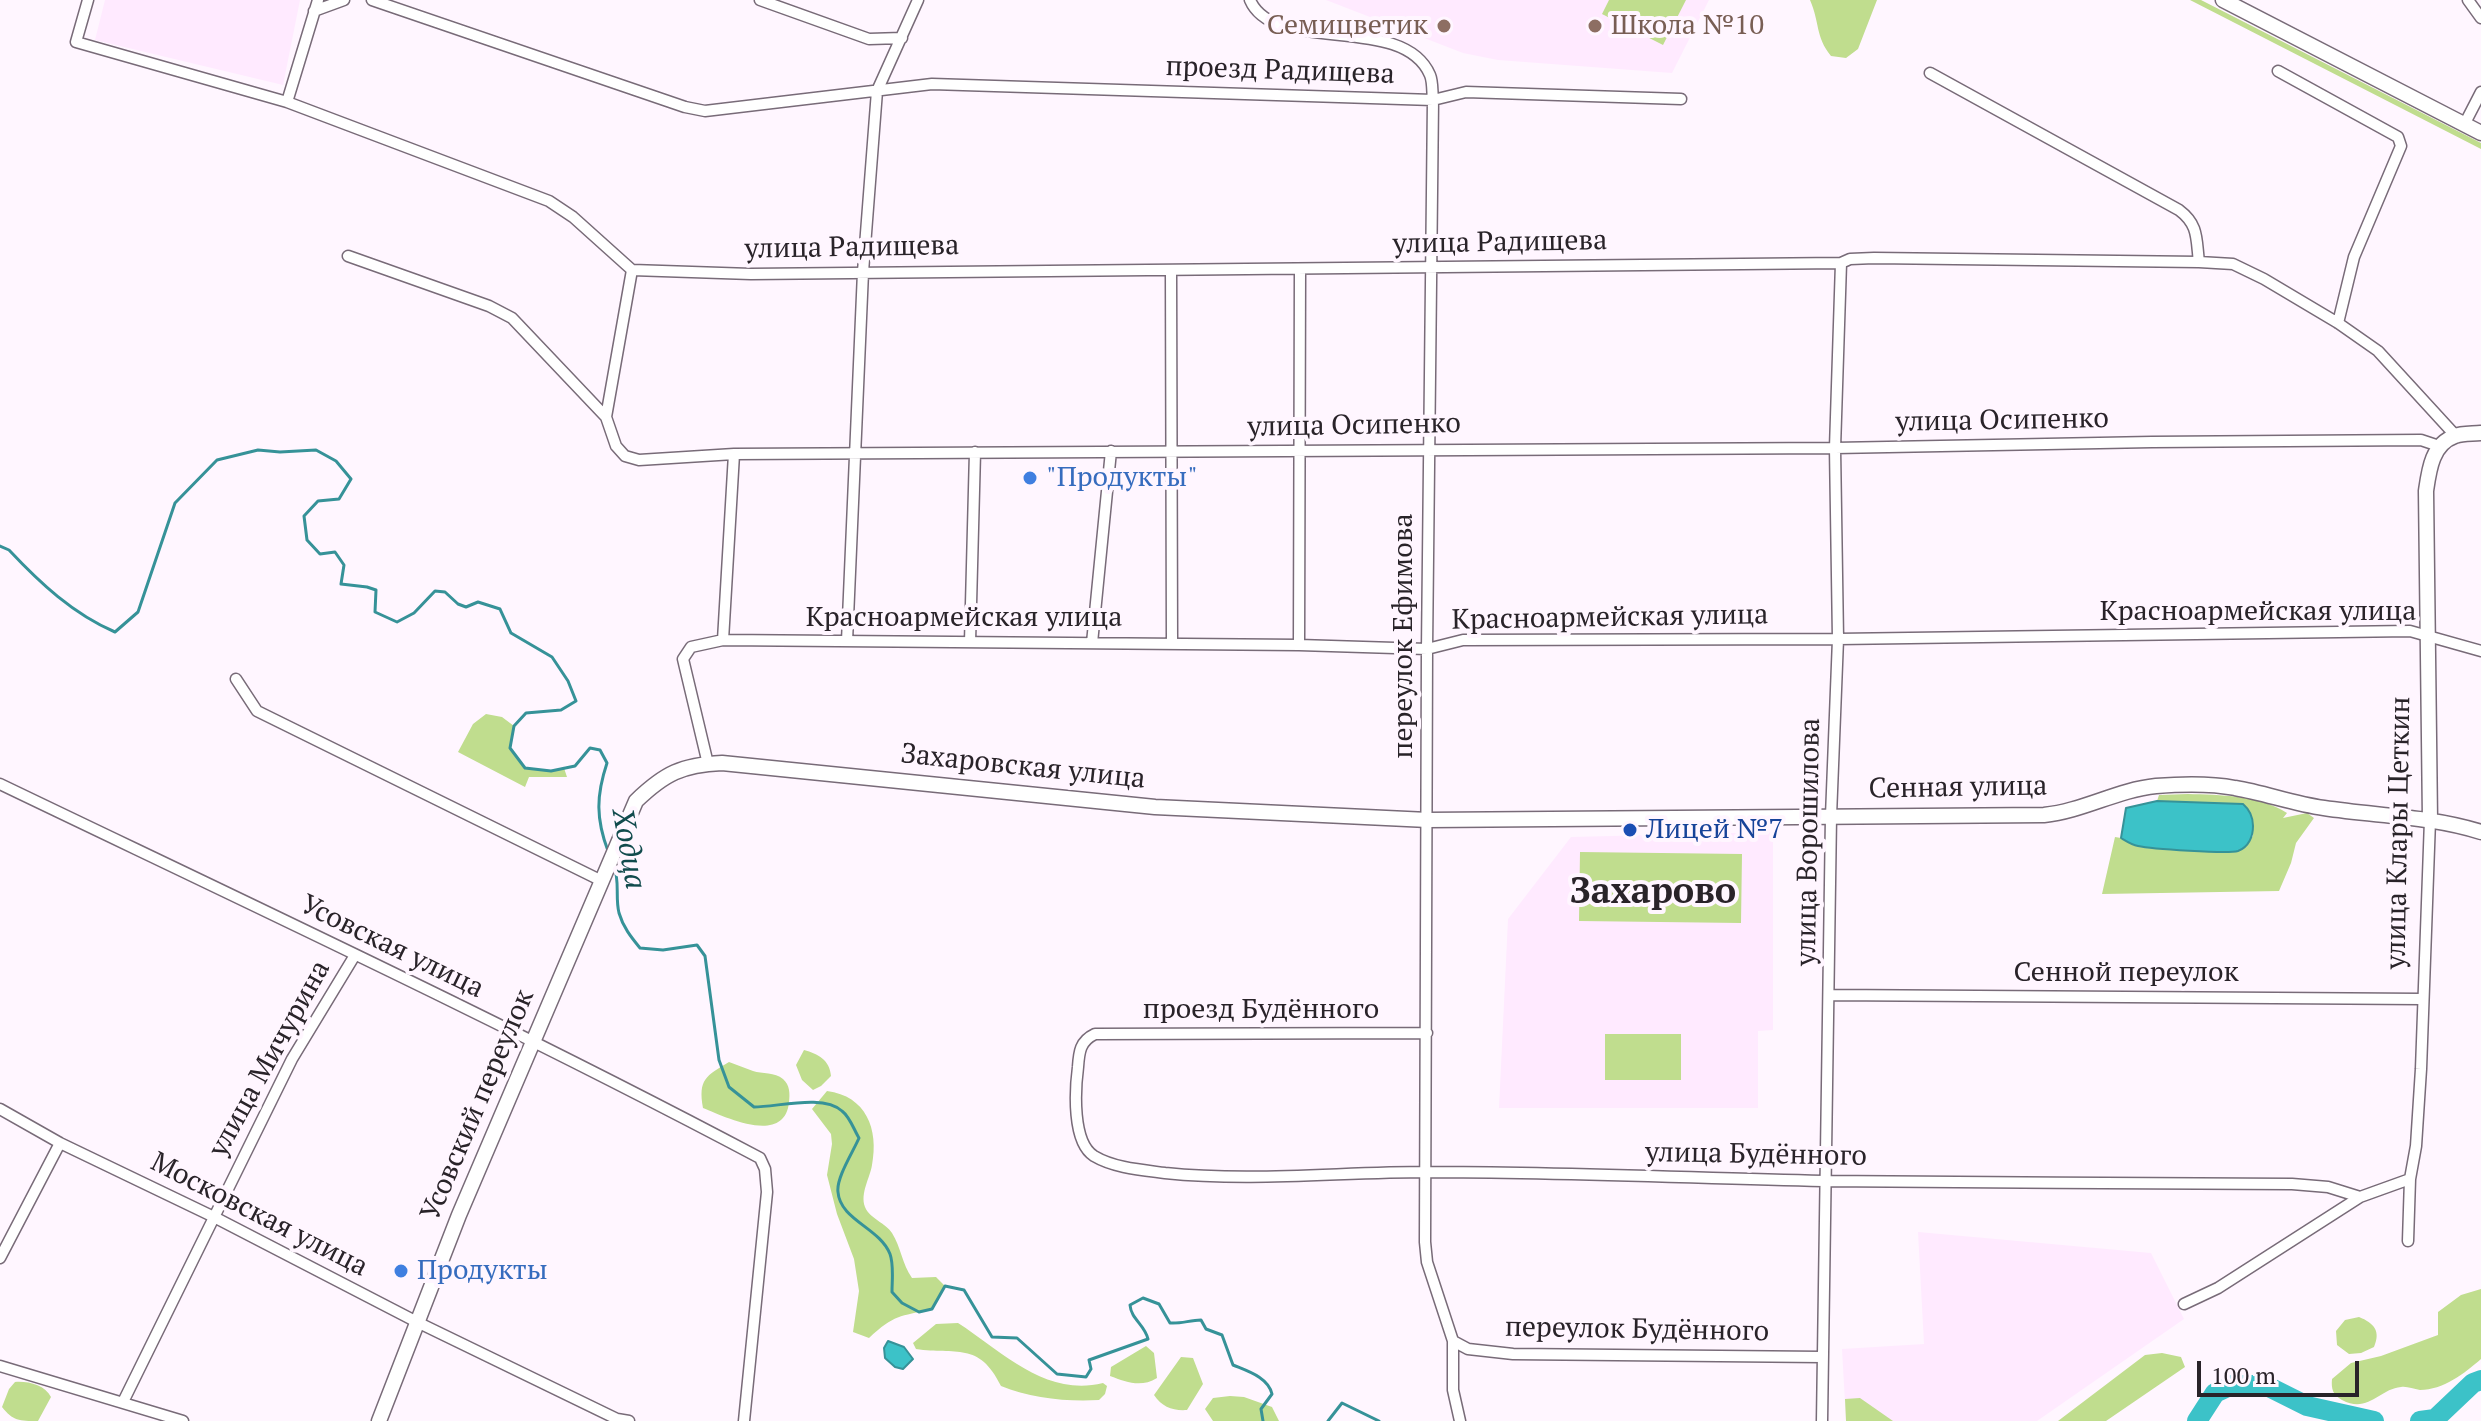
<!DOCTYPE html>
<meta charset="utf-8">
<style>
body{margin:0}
#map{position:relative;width:2481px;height:1421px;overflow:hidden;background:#fff6ff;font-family:"PT Serif",serif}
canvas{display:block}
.scale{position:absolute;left:2197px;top:1361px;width:162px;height:36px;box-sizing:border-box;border:4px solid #292329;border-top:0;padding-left:10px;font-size:24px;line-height:28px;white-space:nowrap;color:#292329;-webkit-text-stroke:6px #fff6ff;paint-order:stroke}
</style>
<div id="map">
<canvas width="2481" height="1421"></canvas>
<div class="scale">100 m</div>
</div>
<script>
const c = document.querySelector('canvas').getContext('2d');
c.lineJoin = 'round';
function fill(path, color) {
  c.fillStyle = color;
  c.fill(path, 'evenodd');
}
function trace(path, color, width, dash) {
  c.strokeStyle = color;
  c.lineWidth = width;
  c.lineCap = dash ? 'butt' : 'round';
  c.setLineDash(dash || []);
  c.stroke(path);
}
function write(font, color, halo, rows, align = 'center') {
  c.font = font + ' "PT Serif",serif';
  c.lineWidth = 8;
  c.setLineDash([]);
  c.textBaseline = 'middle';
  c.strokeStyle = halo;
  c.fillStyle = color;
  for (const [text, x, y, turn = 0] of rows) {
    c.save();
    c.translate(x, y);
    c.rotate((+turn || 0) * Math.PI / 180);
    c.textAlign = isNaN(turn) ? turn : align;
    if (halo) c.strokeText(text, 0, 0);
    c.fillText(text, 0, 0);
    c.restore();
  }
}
const built = new Path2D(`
 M105 0H300L283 85 95 40Z
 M1326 0H1709L1672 73 1498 60 1463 53Z
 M1773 832V1030L1758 1031V1108H1499L1508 919 1571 837Z
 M1918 1232 2151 1253 2184 1319 2037 1421H1846L1842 1349 1924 1344Z`);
const green = new Path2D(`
 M1609 0H1686L1663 45 1602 14Z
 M1810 0H1877L1858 49 1846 58 1831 56C1815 36 1820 23 1810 0Z
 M2190 0H2201L2481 143V149Z
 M486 714 502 717 514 726 510 748 525 768 551 771 564 768 567 777H529L525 787 458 752 473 724Z
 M2188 794C2220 795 2259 795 2287 813L2283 818 2307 813 2314 818 2296 843 2291 863 2279 891 2102 894 2115 837 2121 838 2136 846 2194 851H2237L2253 836C2253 823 2254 813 2243 804L2157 801 2159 795Z
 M1580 852 1742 854 1741 923 1579 921Z
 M1605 1034H1681V1080H1605Z
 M804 1050C818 1054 830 1060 831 1076L821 1086 813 1090 802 1080 796 1065Z
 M729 1062C737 1065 745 1068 753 1071 762 1074 775 1072 783 1079 790 1085 790 1094 789 1102 785 1146 725 1117 703 1108 698 1079 706 1076 729 1062Z
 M827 1091C866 1096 879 1129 872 1165 870 1178 860 1193 865 1207 870 1219 886 1223 892 1233 901 1247 902 1264 912 1278L936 1277 945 1286 932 1309C899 1317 895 1314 869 1338L853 1332 859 1291 854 1259 837 1214 827 1175 832 1144 831 1134 812 1109Z
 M2481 1289V1359C2465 1373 2443 1390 2420 1390 2413 1389 2407 1386 2401 1387 2379 1389 2368 1414 2342 1400 2333 1395 2331 1389 2332 1379L2351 1363 2381 1356 2438 1335V1312L2461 1295Z
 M2359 1317C2374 1323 2381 1331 2374 1347L2361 1353 2349 1354 2337 1345 2336 1331 2345 1320Z
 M958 1323C1003 1352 1045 1397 1103 1383L1107 1386 1105 1394 1099 1400C1067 1402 1030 1398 1001 1386 979 1341 956 1355 916 1349L913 1343 936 1324Z
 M1146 1346 1154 1353 1157 1378C1141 1388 1126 1382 1110 1376L1111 1367Z
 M2162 1353 2181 1357 2185 1367 2106 1421H2058L2145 1355Z
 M1181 1357 1193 1358 1203 1384 1187 1410C1173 1411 1162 1407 1154 1395Z
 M15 1382C28 1381 45 1385 51 1397L38 1421C19 1421 13 1421 2 1407L9 1389Z
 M1230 1396 1244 1397 1272 1407 1279 1421H1213L1205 1409 1213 1398Z
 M1860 1398 1893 1421H1846L1845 1399Z`);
const water = new Path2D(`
 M2157 801 2243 804C2250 810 2253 816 2253 826 2253 836 2249 847 2238 851 2228 854 2151 849 2138 846 2132 845 2126 841 2121 838L2126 808Z
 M888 1341 904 1347 913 1359 903 1369 895 1367 885 1358 884 1348Z`);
const stream = new Path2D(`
 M0 546 9 550C40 583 73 614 115 632L138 612 175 503 217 460 258 450 280 452 316 450 336 461 351 479 339 499 318 501 304 516 307 540 320 554 335 552 344 565 341 584 367 587 376 590 375 612 397 622 414 613 435 591 445 592 458 604 466 607 478 602 500 609 511 633 552 657 568 681 576 701 561 710 526 713 514 726 510 748 525 768 551 771 575 766 590 748 600 750 607 763C596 796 596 819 608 851
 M614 866C620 882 615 897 619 913 623 927 631 937 640 948L663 950 697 945 705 956 719 1060 729 1087 754 1107C778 1107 823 1094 842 1111 850 1117 854 1130 859 1138 853 1152 836 1178 838 1192 840 1220 880 1228 890 1254 894 1265 892 1280 892 1292L902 1303 919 1312 932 1309 945 1286 964 1290 992 1337 1017 1338 1057 1374 1086 1377 1091 1369 1089 1360 1148 1339C1145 1325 1131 1319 1130 1305L1143 1298 1159 1304 1170 1323C1181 1324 1190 1320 1201 1320L1206 1329 1222 1335 1233 1365C1247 1371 1268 1377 1272 1394L1261 1409 1263 1421
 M1328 1421 1342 1403 1379 1421`);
const river = new Path2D(`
 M2197 1421 2215 1393 2232 1385H2265L2307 1406 2374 1421
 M2420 1421 2435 1419 2473 1383 2481 1380`);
const street = new Path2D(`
 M88 0 76 42 287 102 549 201 573 217 632 270
 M372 0 685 107 705 111 932 84 1433 100 1466 92 1681 99
 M760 0 869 39 902 38
 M1250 0C1274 56 1403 12 1430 75 1433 82 1432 92 1433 100L1427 649 1425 1242 1427 1262 1453 1341V1390L1460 1421
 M2468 0 2481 18
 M314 11 344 0
 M2278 71 2398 137 2401 146 2354 257 2338 323
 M1930 73 2179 210C2199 225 2196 239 2199 262
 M287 102 318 0
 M2464 125 2481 92
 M348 256 489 306 512 318 606 417 616 446 625 456 639 460 734 454 1835 448 2152 442 2421 440 2439 446
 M632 270 751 274 1841 263 1850 259 1874 258 2199 262 2233 264 2264 279 2338 323 2378 351 2455 435
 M1171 270 1172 643
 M606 417 632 270
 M723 640 734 454
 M847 641 863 272 877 91 918 0
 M970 642 975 452
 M1092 643 1111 451
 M1299 645 1300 269
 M236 679 257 711 602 881
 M708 764 683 659 691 647 723 640 1299 645 1427 649 1463 640 1838 639 2410 631 2481 651
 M0 784C254 906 511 1026 760 1158L765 1169 767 1192 744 1421
 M1829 995 2422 999
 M1427 1033 1095 1034C1080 1041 1079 1052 1078 1067 1075 1090 1072 1142 1094 1156 1114 1168 1142 1170 1165 1173 1252 1182 1340 1172 1427 1172 1559 1172 1691 1178 1823 1181 1979 1183 2136 1183 2292 1184L2328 1187 2360 1197 2410 1179
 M0 1109 60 1143 214 1217 417 1322 617 1419 629 1421
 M2408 1241 2410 1179 2416 1146 2421 1069 2430 820
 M0 1258 60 1143
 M2184 1304 2218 1288 2360 1197
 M1453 1341 1468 1349 1513 1354 1822 1357
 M0 1366 183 1421
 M123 1402 292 1059 355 955
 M1822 1421 1831 816 1838 639 1835 448 1841 263`);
const secondary = new Path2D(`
 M2223 0 2481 133
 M2430 820 2426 491C2429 470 2432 444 2455 436 2462 433 2473 434 2481 433
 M379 1421 459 1215 636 801C665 773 682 765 722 763L1155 807 1428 820 2044 815C2083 811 2117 790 2156 786 2182 784 2209 783 2235 788 2265 793 2294 804 2324 808 2377 816 2430 816 2481 832`);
const markers = [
 [1444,26,8,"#8d6e63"],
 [1595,26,8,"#8d6e63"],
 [1030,478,8,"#3f7fe0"],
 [1630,830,8,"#1a4fb4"],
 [401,1271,8,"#3f7fe0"]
];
const educationNames = [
 ["Семицветик",1428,26],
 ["Школа №10",1611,26,"left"]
];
const streetNames = [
 ["проезд Радищева",1280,71,2],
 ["улица Радищева",1500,243,-1],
 ["улица Радищева",852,248,-1],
 ["улица Осипенко",2002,421,-1],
 ["улица Осипенко",1354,426,-1],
 ["Красноармейская улица",2258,612],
 ["Красноармейская улица",964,618],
 ["Красноармейская улица",1610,618,-1],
 ["переулок Ефимова",1404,636,-90],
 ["Захаровская улица",1023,767,6],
 ["Сенная улица",1958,788,-1],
 ["улица Клары Цеткин",2399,833,-89],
 ["улица Ворошилова",1809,842,-89],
 ["Усовская улица",392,947,26],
 ["Сенной переулок",2126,973],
 ["проезд Будённого",1261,1010],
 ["улица Мичурина",270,1059,-61],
 ["Усовский переулок",478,1105,-67],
 ["улица Будённого",1756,1155,1],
 ["Московская улица",259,1215,27],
 ["переулок Будённого",1637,1330,1]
];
const shopNames = [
 ["\"Продукты\"",1046,478],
 ["Продукты",417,1271]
];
const transitNames = [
 ["Лицей №7",1646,830]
];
const waterNames = [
 ["Ходца",628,849,80]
];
const districtNames = [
 ["Захарово",1653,893]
];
fill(built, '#ffeaff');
fill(green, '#c0dd8e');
fill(water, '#3cc2c8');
trace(water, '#369298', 2);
trace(stream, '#369298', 3);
trace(river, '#3cc2c8', 20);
trace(street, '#786b78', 13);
trace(secondary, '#786b78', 17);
trace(street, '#fff', 10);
trace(secondary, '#fff', 14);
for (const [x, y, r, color] of markers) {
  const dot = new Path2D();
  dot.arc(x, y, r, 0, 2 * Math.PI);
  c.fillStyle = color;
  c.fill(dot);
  trace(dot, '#fff6ff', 3);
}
write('28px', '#785e54', '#fff6ff', educationNames, 'right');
write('28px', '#292329', '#fff6ff', streetNames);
write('28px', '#366cbe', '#fff6ff', shopNames, 'left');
write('28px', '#164399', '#fff6ff', transitNames, 'left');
write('italic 30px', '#114b4d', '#fff6ff', waterNames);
write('bold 36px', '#292329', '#fff6ff', districtNames);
</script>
